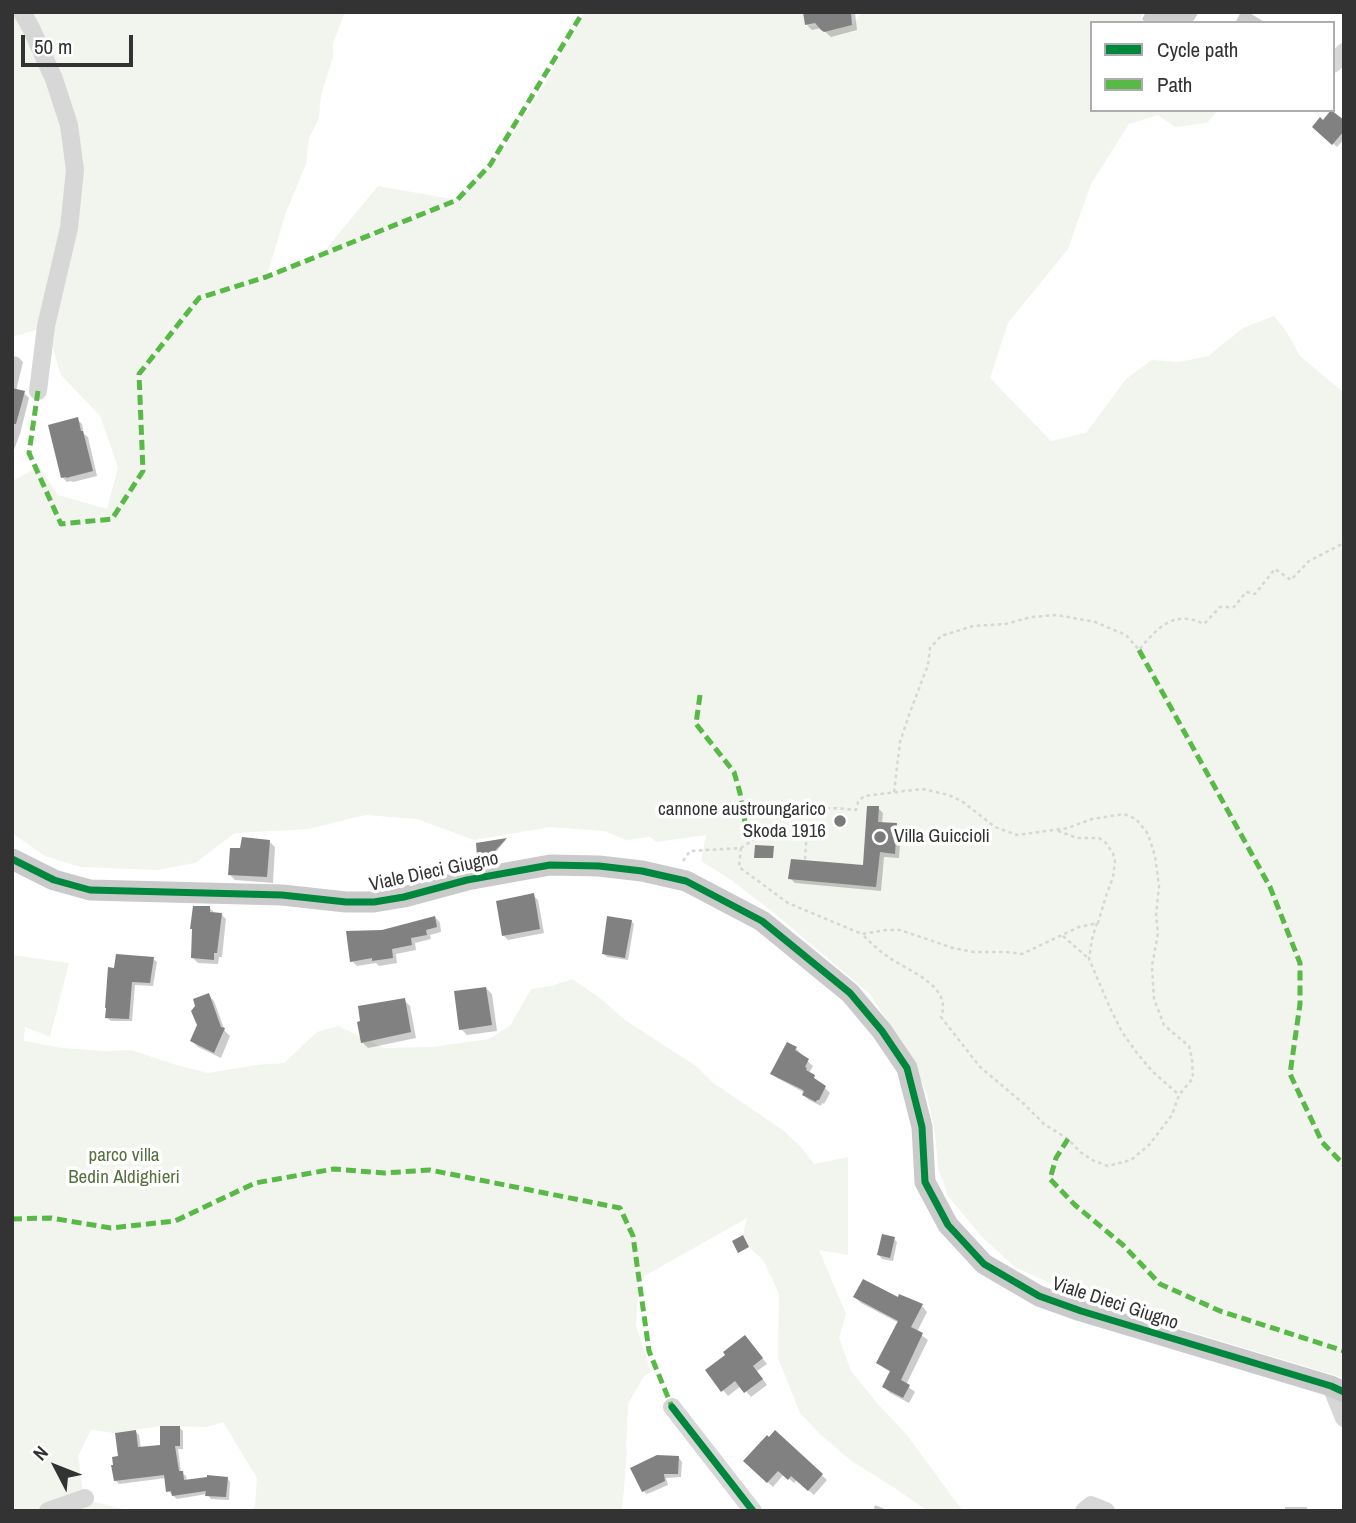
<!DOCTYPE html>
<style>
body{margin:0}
#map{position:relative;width:1356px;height:1523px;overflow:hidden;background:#fff;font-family:"Archivo Narrow",sans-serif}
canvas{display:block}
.frame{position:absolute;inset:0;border:14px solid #333;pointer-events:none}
.legend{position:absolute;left:1090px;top:21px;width:245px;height:91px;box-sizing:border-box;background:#fff;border:2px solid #adadad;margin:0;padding:9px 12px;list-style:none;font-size:21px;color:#333}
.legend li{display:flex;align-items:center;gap:14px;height:35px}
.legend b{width:35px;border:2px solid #adadad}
.north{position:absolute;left:21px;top:1432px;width:70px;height:70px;-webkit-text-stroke:5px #fff;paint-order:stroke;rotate:312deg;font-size:19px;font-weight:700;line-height:28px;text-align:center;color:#333}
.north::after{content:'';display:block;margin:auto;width:24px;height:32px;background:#333;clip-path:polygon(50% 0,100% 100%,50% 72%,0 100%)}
.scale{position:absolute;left:21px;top:35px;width:112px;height:32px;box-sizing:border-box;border:4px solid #333;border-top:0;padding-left:9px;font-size:21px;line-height:24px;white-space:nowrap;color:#333;-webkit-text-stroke:5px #fff;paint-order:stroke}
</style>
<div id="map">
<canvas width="1356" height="1523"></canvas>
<div class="frame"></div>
<ul class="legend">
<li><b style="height:9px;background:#00873e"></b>Cycle path</li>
<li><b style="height:9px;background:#58b947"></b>Path</li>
</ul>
<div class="north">N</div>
<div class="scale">50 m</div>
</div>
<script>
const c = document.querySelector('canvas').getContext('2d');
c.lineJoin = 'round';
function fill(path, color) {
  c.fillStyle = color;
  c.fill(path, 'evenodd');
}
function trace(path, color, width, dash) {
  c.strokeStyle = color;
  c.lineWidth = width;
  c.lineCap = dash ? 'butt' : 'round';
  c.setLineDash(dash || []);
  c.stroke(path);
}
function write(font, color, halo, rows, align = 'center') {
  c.font = font + ' "Archivo Narrow",sans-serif';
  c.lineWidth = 7;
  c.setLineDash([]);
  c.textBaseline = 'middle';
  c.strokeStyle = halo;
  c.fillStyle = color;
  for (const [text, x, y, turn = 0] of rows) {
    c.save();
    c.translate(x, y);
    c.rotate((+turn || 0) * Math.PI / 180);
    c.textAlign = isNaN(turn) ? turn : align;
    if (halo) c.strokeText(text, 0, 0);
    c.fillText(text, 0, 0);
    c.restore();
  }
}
const green = new Path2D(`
 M12 12H345L333 43V57L321 95 319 118 309 138 306 164 285 215 267 276 322 254 378 186 457 200 460 195 469 189 482 168 490 165 497 159 545 84 584 12H803L805 26 852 25 862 12H1144L1140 19 1146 23H1092V110H1218L1207 123 1175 127 1158 115 1129 124 1091 184 1068 249 1008 323 990 378 1051 441 1086 433 1126 379 1152 360 1179 362 1208 356 1243 328 1274 316 1286 331 1300 356 1344 393V1378L1088 1301 1015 1267 982 1237 948 1196 938 1168 935 1133 927 1094 907 1051 870 994 774 913 731 880 701 861 706 835 656 842 650 837 626 840 604 831 550 827 474 840 417 819 366 815 308 829 235 833 195 863 158 870 81 867 45 856 12 833V481L39 467 58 495 107 509 118 467 100 416 61 375 46 327 12 337Z
 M12 955 69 963 50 1037 25 1027 24 1041 63 1048 103 1051 131 1050 173 1064 208 1073 256 1065 284 1063 317 1032 338 1026 384 1048 431 1047 489 1039 510 1026 531 989 551 986 572 979 600 998 625 1020 696 1066 712 1082 784 1131 801 1147 814 1164 848 1157V1255L819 1250 846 1314 839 1338 851 1371 877 1403 906 1434 963 1511H928L893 1487 850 1460 820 1434 800 1413 778 1358 779 1294 764 1261 749 1247 743 1235 747 1218 639 1279 636 1325 651 1372 644 1376 628 1404 626 1448 627 1452 622 1511H247L255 1507 257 1478 223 1422 207 1427 160 1426 115 1433 91 1430 78 1456 83 1491 94 1502 132 1511H12Z`);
const shadow = new Path2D(`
 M805 12H855L857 30 831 37 821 28 812 30 806 24Z
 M1146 12H1199L1192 23H1146L1142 19Z
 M1241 12H1248L1266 23H1235Z
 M1323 122 1344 123V139L1337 147 1314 127Z
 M12 356 18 357 23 362 16 391 24 393 29 398 20 434 12 455Z
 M77 419 82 424 84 434 88 437 97 476 73 482 71 481 67 482 62 477Z
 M878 808 883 813 882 824 896 825 901 830 899 858 884 857 881 891 795 883 790 878 865 867Z
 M506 840 494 854 480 856 478 855V844Z
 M269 841 275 847 273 883 235 880 229 874 242 850Z
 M533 895 538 900 544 933 508 940 503 935Z
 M210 908 215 913 221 914 226 919 222 957H219L218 964 198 963 193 958Z
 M435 917 440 923 441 932 430 935 431 939 415 943 416 950 396 954 397 963 379 966 376 963 357 966 352 961 382 932Z
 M631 921 634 924 628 960 607 957 604 954Z
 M153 959 157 962 153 986 135 985 132 1021H111L107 1018 106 1007Z
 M486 988 492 994 497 1031 467 1035 461 1029Z
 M208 995 214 1001 225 1031 230 1036 221 1058 198 1047 192 1041Z
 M404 1000 410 1006 416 1038 368 1048 362 1042Z
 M796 1048 801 1054 800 1055 813 1066 809 1073 830 1093 824 1104 822 1103 821 1106 809 1100 804 1095 805 1093 777 1078 772 1073Z
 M894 1239 897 1242 893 1261 882 1259 879 1255Z
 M855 1297 898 1299 922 1306 927 1312 917 1332 928 1340 906 1385 915 1392 909 1403 890 1393 884 1387 892 1373 884 1368 878 1363 899 1323 861 1303Z
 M750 1342 767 1364 757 1371 767 1385 751 1397 741 1386 728 1396 707 1371Z
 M179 1427 183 1431V1449H178L181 1472 186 1476 187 1482 227 1478 230 1482 229 1500 211 1499 207 1494 177 1499 168 1491 166 1478 119 1484 115 1480 120 1458 136 1432 139 1435 141 1449 162 1447Z
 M775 1432 827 1480 814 1495 797 1480 794 1483 784 1474 773 1487 745 1461Z
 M679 1458 682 1462 681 1477 666 1478 668 1485 647 1494 643 1491Z
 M875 1505 890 1511H873Z
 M1285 1507H1306L1309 1510 1315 1511H1270V1509H1285Z`);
const building = new Path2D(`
 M803 12H851L852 25 824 32 821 30 815 23 805 25Z
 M1331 110 1344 120V131L1332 145 1312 127 1320 117 1323 120Z
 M12 388 25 391 16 424H12Z
 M78 417 81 431H83L93 471 66 478V477L61 478 48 425Z
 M867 806H879L878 822 897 823 895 854 880 852 876 887 788 879 791 859 863 865Z
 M242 837 270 840 267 877 228 875 230 848H240Z
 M507 838 493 853 477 856 476 843Z
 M755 845 774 846 773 858H754Z
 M534 893 540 929 502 936 496 901Z
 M193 906H210V912L222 913 217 953H214V960L191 958 192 929H190Z
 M435 916 437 927 426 930 427 935 411 938 412 945 392 949 393 958 372 961V958L350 962 346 931 382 930Z
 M607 916 632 920 625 958 602 954Z
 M116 954 154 957 150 983 132 982 129 1019 105 1018 106 1008H105L108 967 114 968Z
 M486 987 492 1025 459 1030 454 991Z
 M209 993 221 1027 225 1028 214 1053 190 1041 197 1025 191 1011 195 1006 193 999Z
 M405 998 411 1032 361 1043 357 1022 360 1021 358 1006Z
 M787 1042 797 1047 795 1050 809 1059 805 1067 807 1068 806 1070 815 1075 814 1078 826 1086 819 1100H817L816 1102 802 1095 804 1091 801 1089 770 1074Z
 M882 1234 895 1237 890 1258 877 1255Z
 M743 1235 749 1247 738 1253 732 1241Z
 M863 1279 898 1297 899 1294 923 1304 911 1327 923 1333 901 1380 910 1385 903 1398 882 1387 890 1371 876 1363 898 1321 853 1297Z
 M745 1335 763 1358 753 1366 763 1379 744 1393 735 1381 721 1392 705 1370 725 1355 723 1352Z
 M160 1426H180V1446H175L179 1471H183L184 1480 207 1477V1475L228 1477 226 1497 205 1496 206 1491 172 1496 171 1491 166 1492 164 1475 114 1481 111 1465H113L112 1457 118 1456 115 1433 136 1430 138 1447 160 1445Z
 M775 1430 823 1474 808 1491 791 1476 788 1480 778 1471 767 1483 743 1461 767 1435 769 1437Z
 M657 1455 679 1456 678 1474H664L665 1481 642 1492 630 1468Z`);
const path = new Path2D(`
 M894 792 900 742 910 712 928 665 930 648 941 636 973 626 1006 624 1031 617 1057 615 1095 622 1126 635 1139 650C1157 628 1174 609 1204 624L1220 607H1234L1246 592 1255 594 1275 569 1291 580 1309 561 1344 543
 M785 828 807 829 805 860
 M741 848 739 867 788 903 862 934
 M683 861 690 851 741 848 759 836 785 828 783 817C811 806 826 807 856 810L858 802 864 796 922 789 949 795 963 802 995 827 1017 835 1068 828 1092 819 1124 814 1136 819 1148 834 1155 856 1159 886 1156 916 1158 933 1152 966 1154 999 1164 1025 1189 1046 1192 1059 1193 1078 1179 1095 1172 1115 1149 1145 1131 1160 1108 1166 1094 1161 1080 1152 1068 1139 1044 1124 1024 1104 980 1067 941 1017C953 985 907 971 887 956 878 950 870 942 862 934L886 930H900L953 948 974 952H1006L1022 954 1079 927 1098 923 1106 896 1113 877 1115 862 1113 853 1105 842 1099 838H1077L1056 830
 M1097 923 1092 939 1089 959 1111 1010 1122 1032 1137 1053 1152 1071 1179 1095
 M1063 936 1089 959`);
const minor = new Path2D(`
 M22 12 31 28 54 79 69 125 75 170 69 228 46 326 38 391
 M1333 64 1344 52
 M1331 1386 1344 1418
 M672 1407 753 1511
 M48 1511 85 1498
 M1084 1511 1091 1505 1106 1511`);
const major = new Path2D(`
 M12 859 54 880 90 890 282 895 346 902H374L404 897 467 880 550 865 599 866 642 871 686 881 762 921 850 993 882 1031 907 1068 922 1127 925 1182 948 1225 984 1264 1039 1296 1081 1311 1331 1386 1344 1392`);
const quiet = new Path2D(`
 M38 391 29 453 61 524 112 519 143 471 139 374 199 298 266 277 457 200 490 165 583 12
 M1139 650 1270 887 1300 963V1004L1290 1074 1322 1142 1344 1165
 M700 695 696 724 734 772 740 793 746 828 759 836
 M1068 1139 1056 1158 1050 1179 1075 1205 1123 1245 1160 1284 1220 1311 1344 1351
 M12 1219 51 1218 111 1228 175 1221 255 1183 334 1169 384 1173 430 1170 620 1208 633 1236 649 1351 672 1407`);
const cycleway = new Path2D(`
 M12 859 54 880 90 890 282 895 346 902H374L404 897 467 880 550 865 599 866 642 871 686 881 762 921 850 993 882 1031 907 1068 922 1127 925 1182 948 1225 984 1264 1039 1296 1081 1311 1331 1386 1344 1392
 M672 1407 753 1511`);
const markers = [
 [840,821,7,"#7a7a7a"],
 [880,837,7,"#7a7a7a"]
];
const poiNames = [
 ["cannone austroungarico",826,810],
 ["Skoda 1916",826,832],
 ["Villa Guiccioli",894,837,"left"]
];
const streetNames = [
 ["Viale Dieci Giugno",434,872,-12],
 ["Viale Dieci Giugno",1115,1304,18]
];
const parkNames = [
 ["parco villa",124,1156],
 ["Bedin Aldighieri",124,1178]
];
fill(green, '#f1f5ed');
fill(shadow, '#0003');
fill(building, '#818181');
trace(path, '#d6d6d6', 2.5, [3.5, 3.5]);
trace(minor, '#d7d7d7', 18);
trace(major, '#cacaca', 21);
trace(quiet, '#58b947', 5, [10, 5]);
trace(cycleway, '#00873e', 7);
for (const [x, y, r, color] of markers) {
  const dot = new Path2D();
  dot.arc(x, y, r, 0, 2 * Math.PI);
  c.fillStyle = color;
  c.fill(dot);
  trace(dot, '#fff', 2.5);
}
write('19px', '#333', '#fff', poiNames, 'right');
write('19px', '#333', '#fff', streetNames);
write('19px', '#56703f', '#fff', parkNames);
</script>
